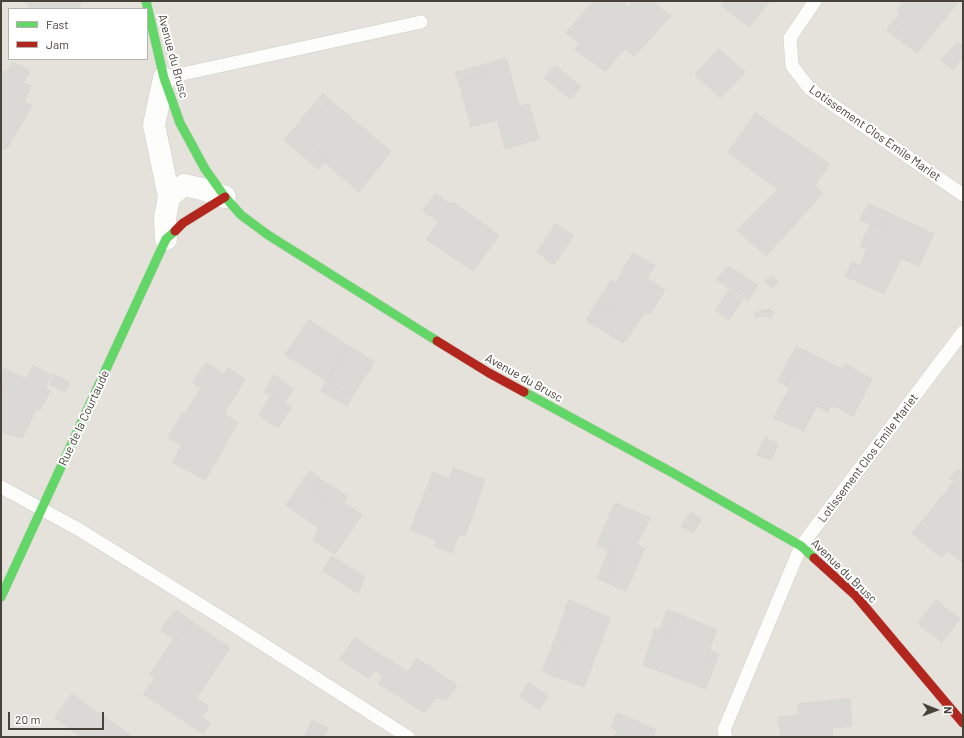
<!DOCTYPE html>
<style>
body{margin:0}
#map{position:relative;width:964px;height:738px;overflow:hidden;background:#f2f0ed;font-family:Barlow,sans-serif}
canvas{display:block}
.frame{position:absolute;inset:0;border:2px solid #47423a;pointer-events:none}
.legend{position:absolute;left:8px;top:8px;width:140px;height:52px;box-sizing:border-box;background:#fff;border:1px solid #b5b3b0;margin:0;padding:5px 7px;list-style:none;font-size:12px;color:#47423a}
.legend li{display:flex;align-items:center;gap:8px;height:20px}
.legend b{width:20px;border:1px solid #b5b3b0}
.north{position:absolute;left:916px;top:690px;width:40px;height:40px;-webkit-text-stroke:3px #fff;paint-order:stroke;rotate:91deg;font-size:11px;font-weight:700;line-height:16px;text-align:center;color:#47423a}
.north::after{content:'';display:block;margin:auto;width:14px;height:18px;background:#47423a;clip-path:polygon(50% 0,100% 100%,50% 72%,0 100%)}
.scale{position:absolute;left:8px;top:712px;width:96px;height:18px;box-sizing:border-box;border:2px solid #47423a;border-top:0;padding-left:5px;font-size:12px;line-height:14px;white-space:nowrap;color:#47423a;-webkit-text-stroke:3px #fff;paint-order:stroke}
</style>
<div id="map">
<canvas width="964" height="738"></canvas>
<div class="frame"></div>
<ul class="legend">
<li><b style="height:5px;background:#63d668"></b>Fast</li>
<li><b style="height:5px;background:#b3261e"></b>Jam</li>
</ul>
<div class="north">N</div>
<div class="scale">20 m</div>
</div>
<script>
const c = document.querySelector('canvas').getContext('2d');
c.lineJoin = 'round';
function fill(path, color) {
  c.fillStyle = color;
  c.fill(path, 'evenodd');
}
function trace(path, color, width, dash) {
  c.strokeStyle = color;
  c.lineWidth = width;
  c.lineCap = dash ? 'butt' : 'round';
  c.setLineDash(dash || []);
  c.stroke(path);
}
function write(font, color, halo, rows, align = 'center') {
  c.font = font + ' Barlow,sans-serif';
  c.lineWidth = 4;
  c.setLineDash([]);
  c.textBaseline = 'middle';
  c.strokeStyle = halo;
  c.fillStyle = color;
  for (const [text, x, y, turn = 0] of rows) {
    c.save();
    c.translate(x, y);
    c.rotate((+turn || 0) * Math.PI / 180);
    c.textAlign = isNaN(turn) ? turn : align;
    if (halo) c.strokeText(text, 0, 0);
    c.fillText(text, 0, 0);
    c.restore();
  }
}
const residential = new Path2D(`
 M1 1H963V737H1ZM9 9H147V59H9Z`);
const building = new Path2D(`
 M29 1H81L79 9H39L28 7Z
 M594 1H621L628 7 633 1H652L671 16 634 56 625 48 605 71 574 49 580 43 566 33Z
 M726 1H770L749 27 722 6Z
 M905 1H959L917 53 894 36 907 21 897 11Z
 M900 14 907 21 894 36 887 30Z
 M958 42 963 47V57L953 70 941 60Z
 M719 49 745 72 721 98 695 75Z
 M506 58 519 106 529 104 539 139 505 149 498 120 471 127 459 82 487 75 484 65Z
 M13 62 30 71 23 83 31 86 24 101 32 106 6 150 1 148V70L6 73Z
 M484 65 487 75 459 82 455 73Z
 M555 66 581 86 571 99 544 78Z
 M323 94 331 101 309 126 302 119Z
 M331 101 391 151 359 192 322 160 323 152 313 145 303 156 284 140 302 119 309 126Z
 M756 113 829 164 815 185 823 193 766 256 737 230 778 189 728 153Z
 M313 145 323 152 322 160 324 163 318 169 303 156Z
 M436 194 450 204 453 202 499 235 473 271 426 239 439 222 423 211Z
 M869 204 887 212 880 228 860 220Z
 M887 212 934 234 919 266 901 258 884 294 845 276 852 262 860 266 867 249 860 246 870 224 880 228Z
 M556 224 574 236 553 265 537 252Z
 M633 253 655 266 642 285 622 272Z
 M728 266 758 285 748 300 717 280Z
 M622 272 642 285 647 278 665 290 650 314 645 312 624 343 596 327 612 302 602 295 611 280 616 283Z
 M772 276 778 281 772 288 765 282Z
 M729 290 743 299 729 320 716 311Z
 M602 295 612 302 596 327 586 321Z
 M769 309 775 312 770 319 765 315 756 318 754 313Z
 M309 320 349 346 327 381 285 355Z
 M349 346 374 362 352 397 327 381Z
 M796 347 804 350 785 385 778 381Z
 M804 350 842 369 845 364 872 379 853 416 820 399 804 431 774 418 790 387 785 385Z
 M206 363 224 374 228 368 245 379 224 414 238 422 205 480 172 462 182 445 168 438 182 413 184 415 201 388 193 383Z
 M33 366 51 375 45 388 50 391 40 410 36 409 22 438 1 432V390L10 371 26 379Z
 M1 367 10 371 1 390Z
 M54 375 70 382 65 392 50 385Z
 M274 375 294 389 284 403 264 392Z
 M327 381 352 397 347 406 321 391Z
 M271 396 291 407 278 428 259 415Z
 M820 399 831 405 828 412 817 406Z
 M765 437 778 444 771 460 757 455Z
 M454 468 485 480 465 536 459 534 452 553 434 546 436 540 410 530 433 472 449 479Z
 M958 469 963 474V563L948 551 941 557 912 533 955 481 950 478Z
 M310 471 322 480 315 491 327 500 310 522 286 505Z
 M322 480 347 496 344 502 362 515 335 554 313 540 319 528 310 522 327 500 315 491Z
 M615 503 650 518 637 544 645 548 626 591 605 582 617 554 597 545Z
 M691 512 702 519 693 533 681 526Z
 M609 550 617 554 605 582 598 579Z
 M332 556 365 577 358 593 323 571Z
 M569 600 610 618 584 687 551 675 563 640 556 637Z
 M936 600 960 619 942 642 918 624Z
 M176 610 191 621 179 638 176 636 174 639 161 630Z
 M667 610 676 613 668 634 660 631Z
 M676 613 717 630 704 662 714 666 706 689 643 665 655 629 668 634Z
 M191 621 230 648 196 698 209 707 202 717 210 723 203 734 143 694 155 678 150 674 176 636 179 638Z
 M556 637 563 640 551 675 543 671Z
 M355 638 408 672 417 658 457 685 446 701 436 697 425 713 379 684 383 676 375 670 369 678 340 660Z
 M709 650 719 654 714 666 704 662Z
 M529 683 548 696 539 710 520 697Z
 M72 694 133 737H81L55 718Z
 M850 699 852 726 832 728 833 737H781L778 717 798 715V704Z
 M618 713 656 730 653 737H615L617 731 611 727Z
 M312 720 328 728 324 737H305Z`);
const lane = new Path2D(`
 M815 1 790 38 792 66 810 89 963 195
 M164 78 421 22
 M1 487 78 529 230 623 408 737
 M726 737 724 730 801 546 963 332`);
const street = new Path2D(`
 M164 78 154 125 169 197 165 218 166 239
 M169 197 184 185 202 189 225 197`);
const fast = new Path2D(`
 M146 1 164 78 180 123 205 169 225 197 241 215 268 235 437 341
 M524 392 673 473 801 546 814 558
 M1 597 166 239 175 231`);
const jam = new Path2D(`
 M175 231 183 223 225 197
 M437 341 489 373 524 392
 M814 558 856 596 963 723`);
const streetNames = [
 ["Avenue du Brusc",173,56,75],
 ["Lotissement Clos Emile Mariet",875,133,35],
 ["Avenue du Brusc",524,378,29],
 ["Rue de la Courtaude",84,418,-65],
 ["Lotissement Clos Emile Mariet",868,458,-53],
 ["Avenue du Brusc",844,571,44]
];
fill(residential, '#e5e2dc');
fill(building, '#dbd9d6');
trace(building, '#dad7d3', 1);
trace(lane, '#d0cecb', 14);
trace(street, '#d0cecb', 23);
trace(fast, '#d0cdc5', 10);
trace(jam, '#d0cdc5', 10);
trace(lane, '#fdfdfc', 13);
trace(street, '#fdfdfc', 22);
trace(fast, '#63d668', 9);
trace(jam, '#b3261e', 9);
write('12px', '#47423a', '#fff', streetNames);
</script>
